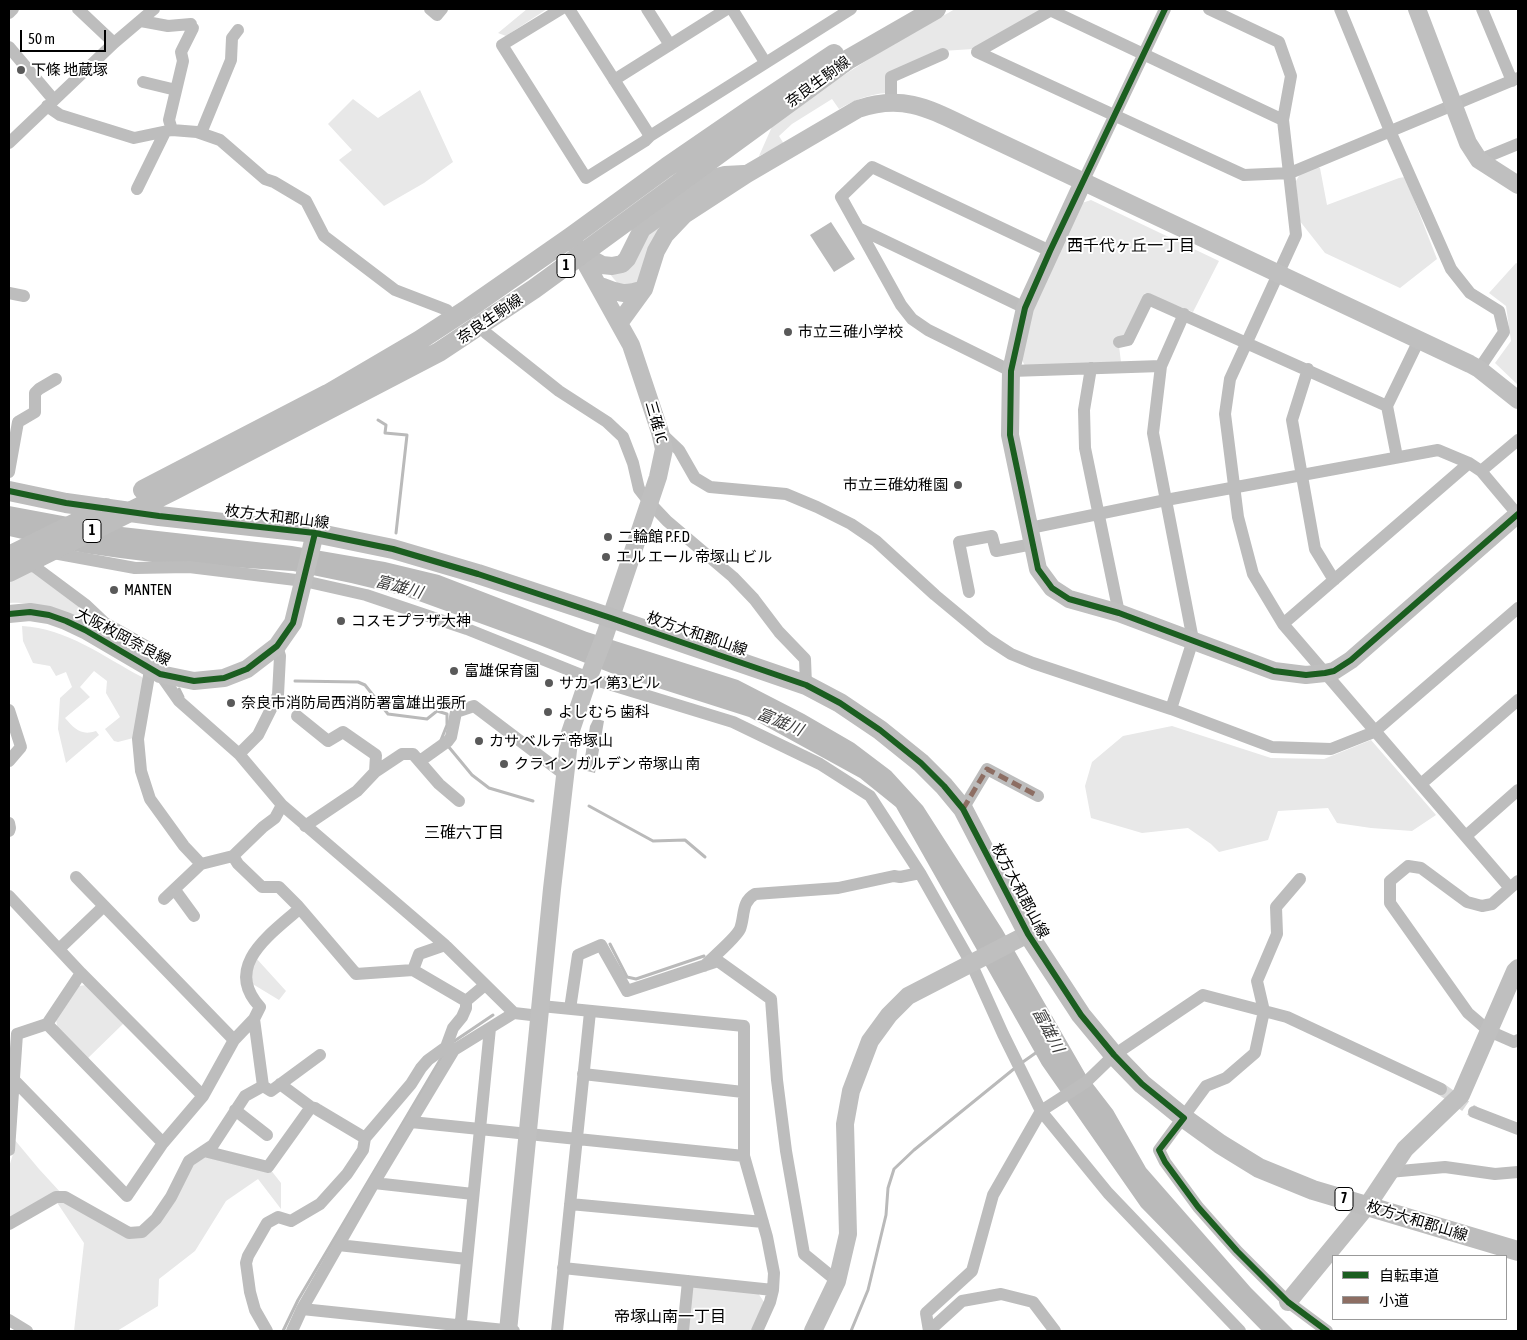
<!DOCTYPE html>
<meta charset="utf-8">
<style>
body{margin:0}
#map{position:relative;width:1527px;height:1340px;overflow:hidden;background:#fff;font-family:"Asap Condensed","Noto Sans JP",sans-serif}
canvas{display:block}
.frame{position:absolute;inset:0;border:10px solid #000;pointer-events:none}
.legend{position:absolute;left:1332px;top:1255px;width:175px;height:65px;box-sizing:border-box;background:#fff;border:1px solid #999;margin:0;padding:6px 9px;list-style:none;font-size:15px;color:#000}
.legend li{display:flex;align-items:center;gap:10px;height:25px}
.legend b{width:25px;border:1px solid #999}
.scale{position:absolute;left:20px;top:30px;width:86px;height:22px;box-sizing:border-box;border:2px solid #000;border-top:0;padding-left:6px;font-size:15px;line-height:18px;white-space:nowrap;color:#000;-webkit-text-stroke:4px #fff;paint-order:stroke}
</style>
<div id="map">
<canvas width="1527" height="1340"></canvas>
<div class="frame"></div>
<ul class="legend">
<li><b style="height:6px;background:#1b5e20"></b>自転車道</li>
<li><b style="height:6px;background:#8d6e63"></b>小道</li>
</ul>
<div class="scale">50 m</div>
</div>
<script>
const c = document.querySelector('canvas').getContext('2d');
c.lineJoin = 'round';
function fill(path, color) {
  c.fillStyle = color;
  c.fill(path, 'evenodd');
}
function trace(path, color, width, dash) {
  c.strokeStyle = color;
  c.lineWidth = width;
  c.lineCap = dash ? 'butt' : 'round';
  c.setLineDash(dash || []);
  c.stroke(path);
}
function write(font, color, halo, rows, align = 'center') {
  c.font = font + ' "Asap Condensed","Noto Sans JP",sans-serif';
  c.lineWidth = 4;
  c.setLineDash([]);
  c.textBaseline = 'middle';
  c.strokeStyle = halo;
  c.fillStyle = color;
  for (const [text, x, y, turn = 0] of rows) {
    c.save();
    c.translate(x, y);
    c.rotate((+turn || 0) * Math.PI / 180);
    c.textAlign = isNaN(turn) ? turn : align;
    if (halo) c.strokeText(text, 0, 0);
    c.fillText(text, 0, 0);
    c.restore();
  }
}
const green = new Path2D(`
 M527 9H547L506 36 498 33Z
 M955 9H1043L973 49 942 51 887 75V93C869 94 855 100 839 109L832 99 792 124 779 136 784 144 759 156 775 120 875 55Z
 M420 90 453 162 424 183 384 206 339 160 352 150 328 124 353 99 378 118Z
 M1318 167 1320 168 1327 205 1399 178 1405 177 1437 259 1400 288 1325 253 1299 220 1296 181 1300 174Z
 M712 182 635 285H619L609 273 643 239Z
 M1091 200 1219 261 1193 312 1145 293 1119 346 1121 362 1025 366 1021 358 1032 313 1082 203Z
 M1516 263 1518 264V385L1495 363 1511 341 1506 306 1489 293Z
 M29 569 84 610 93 622 92 625C66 611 39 601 9 603V580Z
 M22 626C66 628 104 657 142 677L145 682 137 737 118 742 114 741 105 729 120 717 106 693 107 681 94 671 80 687 90 697 65 718C75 729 81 736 96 731L99 735 66 763 58 729 60 698 72 687 66 672 56 676 50 666 33 663 23 641Z
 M1172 726 1271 758 1324 759 1371 740 1436 815 1412 831 1371 828 1337 823 1328 808 1278 811 1268 840 1219 852 1211 844 1188 828 1142 833 1091 818 1085 786 1092 762 1123 736Z
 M256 958 286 991 279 1000 251 983 249 971Z
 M87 985 124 1023 87 1059 58 1030 56 1020 78 986Z
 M14 1139 39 1169 62 1194 9 1220V1167L13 1154Z
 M202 1156 270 1169 281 1183V1209L258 1179 226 1201 195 1251 159 1279 158 1306 117 1331H74L84 1243 56 1201H64L138 1236 192 1164Z
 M691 1286 758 1293 764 1302 751 1331H686Z`);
const water = new Path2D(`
 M831 222 855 259 834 272 810 235Z
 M9 506 122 527 292 546 385 562 439 575 587 632 738 680 804 714 854 743 891 771 923 806 1002 929 1086 1075 1113 1110 1146 1168 1251 1288 1294 1331H1262L1141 1207 1042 1065 896 807 860 778 749 717 611 673 537 644 405 596 351 583 293 571 152 562 120 558 84 553 9 536Z
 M594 718 604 721 595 773 583 770 590 726Z`);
const stream = new Path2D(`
 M378 420 386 425 385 433 407 435 396 533
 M295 681 358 682 365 685 388 714 427 719 437 711 447 714V725L441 740
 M179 689 183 697
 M448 746 472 775 489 788 533 801
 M589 806 653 841 685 840 705 857
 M610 944 627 977 636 979 704 956
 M453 1042 493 1015
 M1020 1064 1037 1052
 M283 1331 298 1300 443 1055
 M851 1331 868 1290 886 1215 888 1188 894 1169 914 1150 1015 1068`);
const streetTunnel = new Path2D(`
 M1441 1089 1474 1112`);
const street = new Path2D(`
 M78 9 114 43
 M430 9 437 15 442 9
 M561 9 502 45 586 178 645 141 650 136 851 9
 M569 9 650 136
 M647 9 670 45
 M732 9 765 62
 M1053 9 977 52 1244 175 1290 173 1518 78
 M1209 9 1279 42 1291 76 1283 120 1296 235 1230 379 1225 414 1238 517 1253 574 1283 624 1510 888
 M1340 9 1390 131 1451 269 1470 293 1499 311 1504 332 1479 369
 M1482 9 1512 81
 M1050 10 1283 120
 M9 13 13 9
 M141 21 168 26 191 24
 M9 47 53 99
 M614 80 727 9
 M143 82 176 90
 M891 102V77L943 54
 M47 106 60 115 134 138 172 130 197 132 220 140 265 179 274 182 306 201 324 236 395 290 447 310
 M172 130 169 120 183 61 181 52 193 28
 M201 133 231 60 232 38 238 30
 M9 143 114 43 154 9
 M1479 160 1518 144
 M1083 182 1165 9
 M137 189 165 132
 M860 229 1025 308
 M1050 251 872 167 841 197 901 305 912 319 928 330 1011 371 1161 366
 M9 293 24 296
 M486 333 559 391 607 422 623 437 633 463 639 489 650 503 667 521 733 577 754 599 779 632 805 659 806 685
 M1119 342 1128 340 1148 299 1387 406
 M1091 368 1084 410 1085 448 1119 613
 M1308 369 1292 420 1315 549 1334 580
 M660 432 679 450 695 478 710 487 786 494 817 507 851 524 876 541 935 595 988 639 1011 654 1033 663 1171 709 1272 747 1331 749 1374 732 1518 608
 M1397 457 1387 406 1419 340
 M1481 471 1518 440
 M9 472 18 422 35 412V393L39 389 56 379
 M1030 528 1166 500 1438 450 1469 463 1481 471 1518 515
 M48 552 135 568 189 567 304 581 366 595 467 629 589 678 733 722 820 764 870 796 920 873
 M22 563 35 567 86 605 105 623 151 649 160 674 179 701 239 754 282 805 445 945 514 1013
 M969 592 959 542 992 536 996 551 1033 544
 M1283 624 1469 463
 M150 670 138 739 141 771 150 799 184 846 201 864 233 856 263 827 275 818 282 805
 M1171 709 1193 640 1153 433 1161 366 1184 314
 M9 710 21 747 9 761
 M297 716 328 741 343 732 376 755 375 772 357 791 305 826
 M239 754 258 735 278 695 280 656 277 646
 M420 761 448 741 451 737 456 712 474 706 565 775
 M375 772 402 754H413L439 784 459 801
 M1421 784 1518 700
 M963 809 987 769 1038 796
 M9 823 10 828 9 831
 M1466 836 1518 790
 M233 856 238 864 262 887H279L297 905 356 974 413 970 419 954 445 945
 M76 877 234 1040
 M1300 879 1276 907 1277 934 1257 981 1264 1011 1255 1053 1226 1078 1206 1086 1159 1150 1165 1162 1198 1207 1237 1251 1288 1302 1327 1331
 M1518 881 1492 904 1482 906 1467 902 1421 868 1408 866 1390 881V903L1468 1013 1489 1031 1514 1042 1518 1040
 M175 890 194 916
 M9 896 81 973 203 1096
 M164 899 201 864
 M59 949 104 906
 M704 966C712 958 736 938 740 929 745 916 741 902 755 894L838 888 894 876 900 877 920 873 971 963 1003 1034 1041 1111 1108 1193 1240 1331
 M413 970 466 1001
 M541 1006 744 1026V1156L767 1237 774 1273 773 1290 770 1302 757 1331
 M570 1009 578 955 601 945 627 991 718 961 771 999 777 1080 786 1151 804 1254 837 1281
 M254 1019 260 1007C222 966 271 934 299 909
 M47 1024 163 1143
 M583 1074 743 1092
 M13 1079 127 1196 163 1143 203 1096 234 1040 254 1019 263 1086
 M280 1084 311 1107 315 1108 318 1110 365 1138
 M235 1110 267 1135
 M1474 1112 1518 1129
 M411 1122 744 1156
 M9 1150 17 1034 47 1024 81 973
 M204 1151 268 1167 311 1107
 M1389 1172 1445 1167 1495 1174 1518 1172
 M374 1183 473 1194
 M570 1204 763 1222
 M9 1224 56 1197H65L129 1233 142 1232 156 1219 171 1197 189 1161 213 1145 245 1096 263 1086 271 1091 320 1055
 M338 1245 467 1259
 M563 1268 773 1290
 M302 1309 514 1331
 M9 1320 27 1331
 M267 1331 255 1310 250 1292 246 1263 248 1256 267 1223 278 1217 291 1221 320 1204 347 1174 363 1150 365 1138 411 1084 421 1068 428 1060 446 1047 453 1028 462 1017 466 1008V1001L485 985
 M292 1331 302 1309 374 1183 454 1050 514 1013 540 1016
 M460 1331 490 1028
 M557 1331 590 1012
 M683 1331 688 1281
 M929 1331 926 1313 972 1271 993 1195 1041 1111 1086 1082 1114 1055 1203 995 1287 1017 1441 1089
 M929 1331 962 1301 1001 1294 1033 1302 1055 1331`);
const secondary = new Path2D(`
 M1417 9 1468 143 1479 160 1518 185
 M1083 182 1025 308 1011 371 1010 435 1038 569 1052 588 1069 599 1119 613 1274 671 1306 675 1325 673 1334 671 1351 660 1518 514
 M582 254 602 265 612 266 622 264 627 259 642 229 714 178 725 175 744 174
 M600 286C620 293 622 296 644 289
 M620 322 644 289 656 251 665 235 684 215 747 174 858 109C908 92 936 113 980 133L1470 364 1479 369 1518 400
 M9 614 30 612 49 615 66 621 85 630 160 674 194 681 224 678 247 669 277 646 293 623 315 533
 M1288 1302 1367 1206 1405 1149 1461 1095 1515 971 1518 968
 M508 1331 552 889 570 733 590 674 605 635 658 477 664 449 660 432 631 345 571 237
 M813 1331 837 1281 848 1234 845 1124 851 1091 870 1041 889 1015 908 996 1028 934`);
const primary = new Path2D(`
 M143 490 328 394 420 340 469 308 571 237 667 167 750 110 834 54
 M9 491 66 503 159 516 315 533 393 549 478 574 611 618 806 685 840 703 880 730 921 763 944 786 963 809 1028 934 1081 1015 1114 1055 1142 1084 1184 1118 1220 1144 1259 1168 1313 1190 1518 1251
 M9 556 106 508
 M9 572 174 490 439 352 534 289 849 59 936 9`);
const quiet = new Path2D(`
 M963 809 987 769 1038 796`);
const cycleway = new Path2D(`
 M1165 9 1050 251 1025 308 1011 371 1010 435 1038 569 1052 588 1069 599 1119 613 1274 671 1306 675 1325 673 1334 671 1351 660 1518 514
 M9 491 66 503 159 516 315 533 393 549 478 574 611 618 806 685 840 703 880 730 921 763 944 786 963 809 1028 934 1081 1015 1114 1055 1142 1084 1184 1118 1159 1150 1165 1162 1198 1207 1237 1251 1288 1302 1327 1331
 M9 614 30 612 49 615 66 621 85 630 160 674 194 681 224 678 247 669 277 646 293 623 315 533`);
const markers = [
 [21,70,5,"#595959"],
 [788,332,5,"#595959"],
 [958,485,5,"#595959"],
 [608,537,5,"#595959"],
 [606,557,5,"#595959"],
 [114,590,5,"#595959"],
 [341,621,5,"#595959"],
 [454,671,5,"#595959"],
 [549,683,5,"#595959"],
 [231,703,5,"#595959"],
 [548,712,5,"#595959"],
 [479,741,5,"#595959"],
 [504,764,5,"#595959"]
];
const shields = [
 [566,266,18],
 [92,531,18],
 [1344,1199,18]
];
const shieldNames = [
 ["1",566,266],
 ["1",92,531],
 ["7",1344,1199]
];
const poiNames = [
 ["下條 地蔵塚",31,70],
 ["市立三碓小学校",798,332],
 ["市立三碓幼稚園",948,485,"right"],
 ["二輪館 P.F.D",618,537],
 ["エル エール 帝塚山 ビル",616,557],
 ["MANTEN",124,590],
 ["コスモプラザ大神",351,621],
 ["富雄保育園",464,671],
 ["サカイ 第3 ビル",559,683],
 ["奈良市消防局西消防署富雄出張所",241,703],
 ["よしむら 歯科",558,712],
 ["カサ ベルデ 帝塚山",489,741],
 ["クライン ガルデン 帝塚山 南",514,764]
];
const streetNames = [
 ["奈良生駒線",818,82,-36],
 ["奈良生駒線",490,319,-34],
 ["三碓 IC",656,422,74],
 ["枚方大和郡山線",277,517,7],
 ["枚方大和郡山線",697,634,19],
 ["大阪枚岡奈良線",123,637,28],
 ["枚方大和郡山線",1020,891,62],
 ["枚方大和郡山線",1417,1221,17]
];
const neighbourhoodNames = [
 ["西千代ヶ丘一丁目",1131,246],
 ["三碓六丁目",464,833],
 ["帝塚山南一丁目",670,1317]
];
const waterNames = [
 ["富雄川",399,587,15],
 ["富雄川",780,722,22],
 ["富雄川",1048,1030,62]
];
fill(green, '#e8e8e8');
fill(water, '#bababa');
trace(stream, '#bababa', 3);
trace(streetTunnel, '#d9d9d9', 12, [12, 6]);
trace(street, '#bdbdbd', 12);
trace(secondary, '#bfbfbf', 18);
trace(primary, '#bdbdbd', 20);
trace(quiet, '#8d6e63', 5, [10, 5]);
trace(cycleway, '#1b5e20', 6);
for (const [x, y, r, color] of markers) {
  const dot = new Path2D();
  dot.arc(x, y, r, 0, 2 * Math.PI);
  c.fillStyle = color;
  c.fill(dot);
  trace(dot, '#fff', 2);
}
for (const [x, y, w] of shields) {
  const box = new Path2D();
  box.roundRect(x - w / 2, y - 11.5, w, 23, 4);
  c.fillStyle = '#fff';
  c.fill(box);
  trace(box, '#000', 1);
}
write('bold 14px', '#000', null, shieldNames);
write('15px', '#000', '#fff', poiNames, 'left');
write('15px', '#000', '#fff', streetNames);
write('16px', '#000', '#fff', neighbourhoodNames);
write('italic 16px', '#3d3d3d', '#fff', waterNames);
</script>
